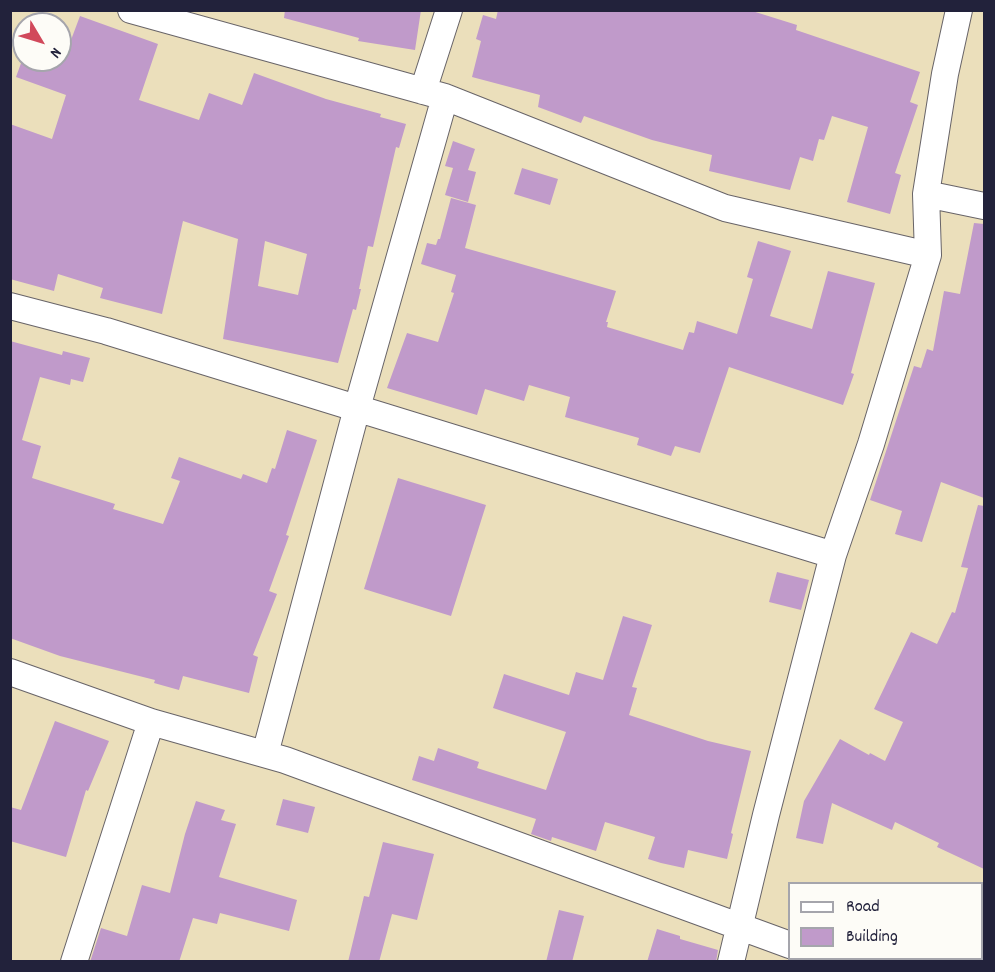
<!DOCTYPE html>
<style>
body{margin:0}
#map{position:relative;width:995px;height:972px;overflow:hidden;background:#ebdfbb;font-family:Dekko,sans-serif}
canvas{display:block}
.frame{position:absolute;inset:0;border:12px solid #22223b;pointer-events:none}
.legend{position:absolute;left:788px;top:882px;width:195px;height:78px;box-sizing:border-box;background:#fdfcf7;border:2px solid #a5a5ac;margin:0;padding:8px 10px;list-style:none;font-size:18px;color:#22223b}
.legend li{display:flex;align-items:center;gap:12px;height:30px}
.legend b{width:30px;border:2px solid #a5a5ac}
.north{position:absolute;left:12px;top:12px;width:60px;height:60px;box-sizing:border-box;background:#fdfcf7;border:2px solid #a5a5ac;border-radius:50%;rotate:128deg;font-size:16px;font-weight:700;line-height:24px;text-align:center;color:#22223b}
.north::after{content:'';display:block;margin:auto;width:21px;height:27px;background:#d1495b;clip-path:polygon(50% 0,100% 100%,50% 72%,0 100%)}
</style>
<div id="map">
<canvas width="995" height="972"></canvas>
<div class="frame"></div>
<ul class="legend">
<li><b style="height:8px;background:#fff"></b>Road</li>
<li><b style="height:16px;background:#c09aca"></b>Building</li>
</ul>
<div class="north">N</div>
</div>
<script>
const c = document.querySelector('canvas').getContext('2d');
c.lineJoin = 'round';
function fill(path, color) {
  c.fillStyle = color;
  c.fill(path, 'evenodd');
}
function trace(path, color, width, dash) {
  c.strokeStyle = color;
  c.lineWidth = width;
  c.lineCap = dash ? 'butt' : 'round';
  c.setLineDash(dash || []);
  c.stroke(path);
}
const building = new Path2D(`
 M285 10H421L415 50 358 41 359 38 284 18Z
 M498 10H749L797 25 796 30 920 72 910 102 918 105 895 173 901 175 890 214 847 202 868 127 832 116 824 140 819 139 813 161 800 157 790 190 709 171 712 155 652 140 584 116 581 123 538 107 540 95 472 77 481 41 476 39 483 15 496 19Z
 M80 16 158 44 139 100 199 120 209 93 242 105 254 73 326 99 381 114 380 117 406 124 399 148 396 147 373 247 368 246 359 289H361L356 310 353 309 338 363 223 339 238 239 183 221 162 314 100 298 103 288 58 274 54 291 10 279V124L52 139 66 95 16 77 24 55V60H60V54L65 56ZM265 241 307 254 298 295 258 286Z
 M453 141 475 149 468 170 476 172 468 202 445 195 453 168 445 166Z
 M522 168 558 179 550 205 514 194Z
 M451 198 476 205 465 248 616 291 606 322H608L607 327 683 350 689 332 694 333 697 321 737 334 753 279 747 277 758 241 791 251 770 316 812 329 828 271 875 283 851 373 854 374 843 405 729 367 700 453 675 446 671 456 637 445 639 438 565 417 570 397 529 385 524 401 485 389 477 415 387 388 407 333 438 342 454 293 451 292 456 275 421 264 427 243 436 245 438 239H440Z
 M974 223 984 224V498L941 482 922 542 895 534 902 511 870 500 914 366 921 368 927 349 933 351 944 291 960 294Z
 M10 341 62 355 63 351 90 358 83 382 71 379 70 385 40 377 22 440 41 446 32 478 115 504 113 509 163 524 180 481 171 478 179 457 241 479 243 474 267 483 272 468 275 469 287 430 317 440 286 535 289 536 269 591 277 594 253 655 258 657 249 693 183 676 179 690 154 683 155 680 60 656 10 638Z
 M398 478 486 505 451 616 364 589Z
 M978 505 984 506V869L937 847 939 843 895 822 892 830 832 803 823 844 796 838 804 801 840 739 869 755 870 753 885 761 903 722 874 709 911 632 937 644 952 612 955 613 968 568 961 567Z
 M777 572 809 580 801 610 769 602Z
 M623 616 652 625 632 687 637 688 629 715 708 741 751 751 731 833 733 834 727 859 688 850 684 868 661 863 648 859 655 837 605 822 596 851 552 837 551 841 531 834 536 819 412 780 419 756 434 761 438 748 479 762 477 768 546 790 566 732 493 708 504 674 569 695 576 672 603 680Z
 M55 721 109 741 88 791 86 790 66 857 10 841V807L21 810Z
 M283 799 315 807 308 833 276 825Z
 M196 801 225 810 221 820 236 824 219 877 297 900 289 931 220 913 217 924 193 918 179 962H90L101 928 127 936 142 885 170 893 185 834Z
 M383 842 434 854 417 920 392 914 379 962H348L364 896 369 897Z
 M559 910 584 916 572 962H546Z
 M657 929 680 936V939L718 950 716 962H647Z`);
const minor = new Path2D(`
 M131 10 445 97 725 208 928 255
 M423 91 449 10
 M926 194 984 206
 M10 306 106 331 833 555
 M10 672 151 722 285 760 790 945
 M265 754 357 408 445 97
 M826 958 833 962
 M74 962 151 722
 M731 962 766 815 833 555 871 444 928 255 926 194 945 74 959 10`);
fill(building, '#c09aca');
trace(minor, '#686468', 28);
trace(minor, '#fff', 26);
</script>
